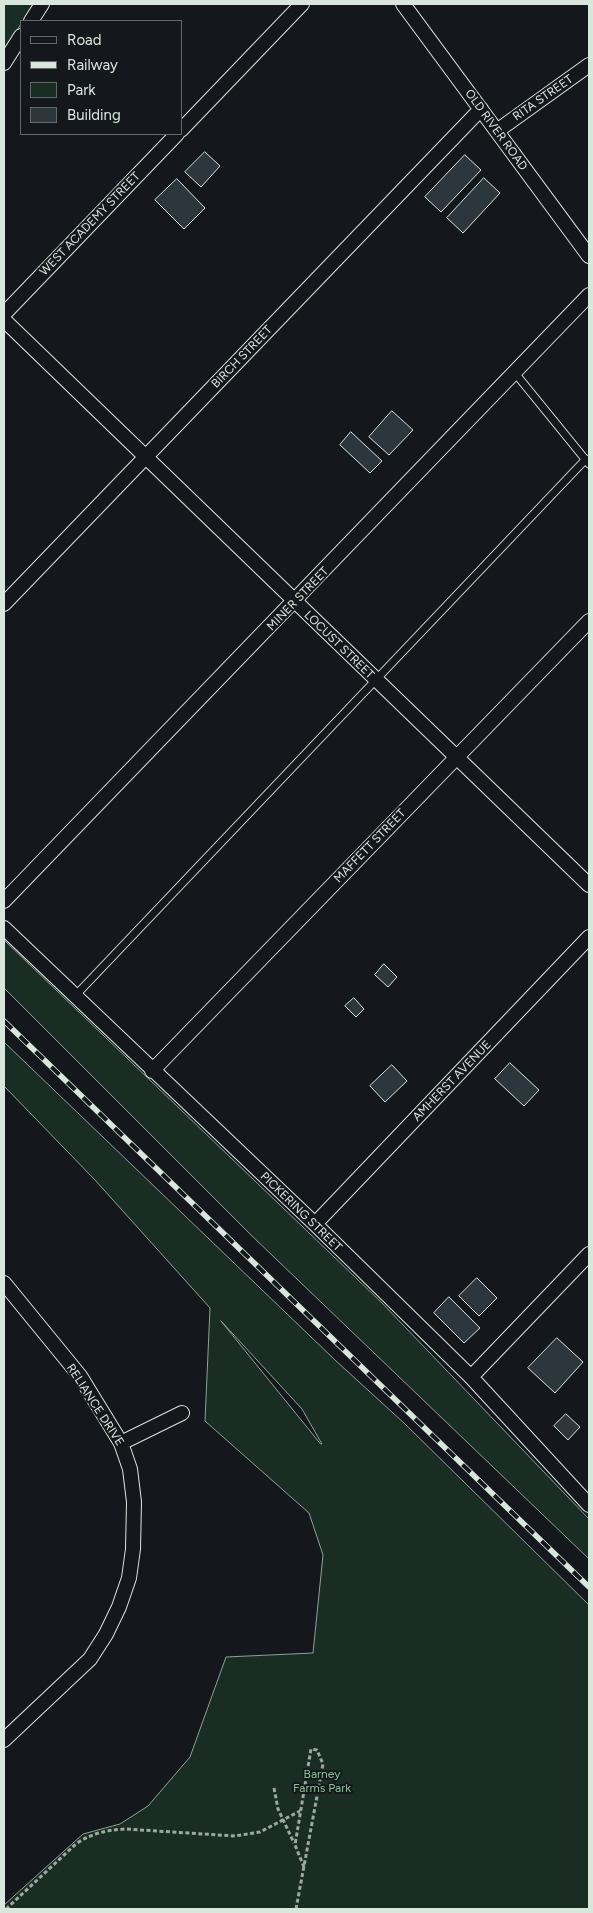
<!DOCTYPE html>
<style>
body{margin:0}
#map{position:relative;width:593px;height:1913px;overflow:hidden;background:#14181c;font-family:Figtree,sans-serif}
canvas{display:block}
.frame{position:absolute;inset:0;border:5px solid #d8e6dc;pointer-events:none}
.legend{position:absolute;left:20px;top:20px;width:162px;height:115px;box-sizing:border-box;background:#14181c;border:1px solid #626a69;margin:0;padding:6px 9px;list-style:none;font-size:15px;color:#d8e6dc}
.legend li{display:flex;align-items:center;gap:10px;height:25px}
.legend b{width:25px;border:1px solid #626a69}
</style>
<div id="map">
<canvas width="593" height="1913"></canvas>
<div class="frame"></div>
<ul class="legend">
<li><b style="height:6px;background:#14181c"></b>Road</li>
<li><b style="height:6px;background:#d8e6dc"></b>Railway</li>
<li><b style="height:14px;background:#1a2d24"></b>Park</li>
<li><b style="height:14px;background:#2c363c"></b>Building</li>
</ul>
</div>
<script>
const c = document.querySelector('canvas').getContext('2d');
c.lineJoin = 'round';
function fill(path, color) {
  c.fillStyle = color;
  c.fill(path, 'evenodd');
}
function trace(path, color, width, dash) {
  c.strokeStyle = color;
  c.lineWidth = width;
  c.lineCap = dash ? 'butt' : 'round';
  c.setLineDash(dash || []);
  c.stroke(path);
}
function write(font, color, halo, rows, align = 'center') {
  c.font = font + ' Figtree,sans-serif';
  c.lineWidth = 4;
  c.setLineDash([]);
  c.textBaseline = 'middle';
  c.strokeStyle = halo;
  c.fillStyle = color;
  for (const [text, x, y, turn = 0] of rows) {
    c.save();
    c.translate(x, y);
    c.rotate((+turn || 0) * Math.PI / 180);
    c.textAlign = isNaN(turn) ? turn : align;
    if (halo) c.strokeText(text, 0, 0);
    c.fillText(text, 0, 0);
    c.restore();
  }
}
const green = new Path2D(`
 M4 4H34L4 50Z
 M4 940 381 1302 589 1519V1559L251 1235 4 988Z
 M4 1042 335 1360 404 1423 589 1605V1909H4V1905L83 1834 120 1824 148 1806 190 1757 226 1657 313 1653 323 1555 309 1513 205 1421 210 1308 95 1180 4 1086ZM221 1321 302 1409 322 1444H321Z`);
const building = new Path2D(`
 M205 152 220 166 201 187 185 172Z
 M465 155 481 170 441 212 425 197Z
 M484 178 500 193 463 233 447 218Z
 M177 179 205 208 184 229 155 200Z
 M392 411 413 430 389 455 369 437Z
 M351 432 382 461 370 473 340 445Z
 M384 964 397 977 388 987 375 975Z
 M354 998 364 1009 356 1017 345 1006Z
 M510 1063 539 1090 524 1106 495 1079Z
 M392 1065 407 1081 385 1102 370 1086Z
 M477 1278 497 1298 479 1316 459 1296Z
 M449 1297 480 1328 464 1343 434 1313Z
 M557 1338 583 1362 555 1393 528 1368Z
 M566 1414 580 1427 568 1440 554 1426Z`);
const path = new Path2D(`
 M274 1788 278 1809 294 1843
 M6 1909 77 1843C93 1833 107 1830 126 1829L235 1836 260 1832 300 1811
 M296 1909 323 1764 317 1750 311 1749 295 1845 304 1867`);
const lane = new Path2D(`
 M515 373 589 464
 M75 996 586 459`);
const street = new Path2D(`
 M403 4 589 256
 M31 21 42 4
 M4 63 21 36
 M181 130 302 4
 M497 131 589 65
 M4 314 177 134
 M4 320 589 885
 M4 604 481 109
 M4 901 589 295
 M4 928 315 1224 471 1377 589 1505
 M152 1071 589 621
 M315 1224 589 937
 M4 1283 80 1376 121 1443 130 1469 134 1502 133 1549 129 1578 119 1607 106 1634 90 1659 4 1740
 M471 1377 589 1254
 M121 1443 182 1413`);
const rail = new Path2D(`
 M4 1021 589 1587`);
const streetNames = [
 ["RITA STREET",543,98,-35],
 ["OLD RIVER ROAD",496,130,54],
 ["WEST ACADEMY STREET",90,224,-46],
 ["BIRCH STREET",242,357,-46],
 ["MINER STREET",298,599,-46],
 ["LOCUST STREET",339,645,44],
 ["MAFFETT STREET",370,846,-46],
 ["AMHERST AVENUE",452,1081,-46],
 ["PICKERING STREET",301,1212,44],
 ["RELIANCE DRIVE",95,1405,57]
];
const parkNames = [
 ["Barney",322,1774],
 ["Farms Park",322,1788]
];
fill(green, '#1a2d24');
trace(green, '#939e99', 1);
fill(building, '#2c363c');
trace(building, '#d8e6dc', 1);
trace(lane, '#d8e6dc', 9);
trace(street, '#d8e6dc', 16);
trace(path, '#9da8a2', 3, [4, 2.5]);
trace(lane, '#14181c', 7);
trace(street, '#14181c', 14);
trace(rail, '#d8e6dc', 5.5);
trace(rail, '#14181c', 4, [11]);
write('12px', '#d8e6dc', '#14181c', streetNames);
write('12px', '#8ac095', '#14181c', parkNames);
</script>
